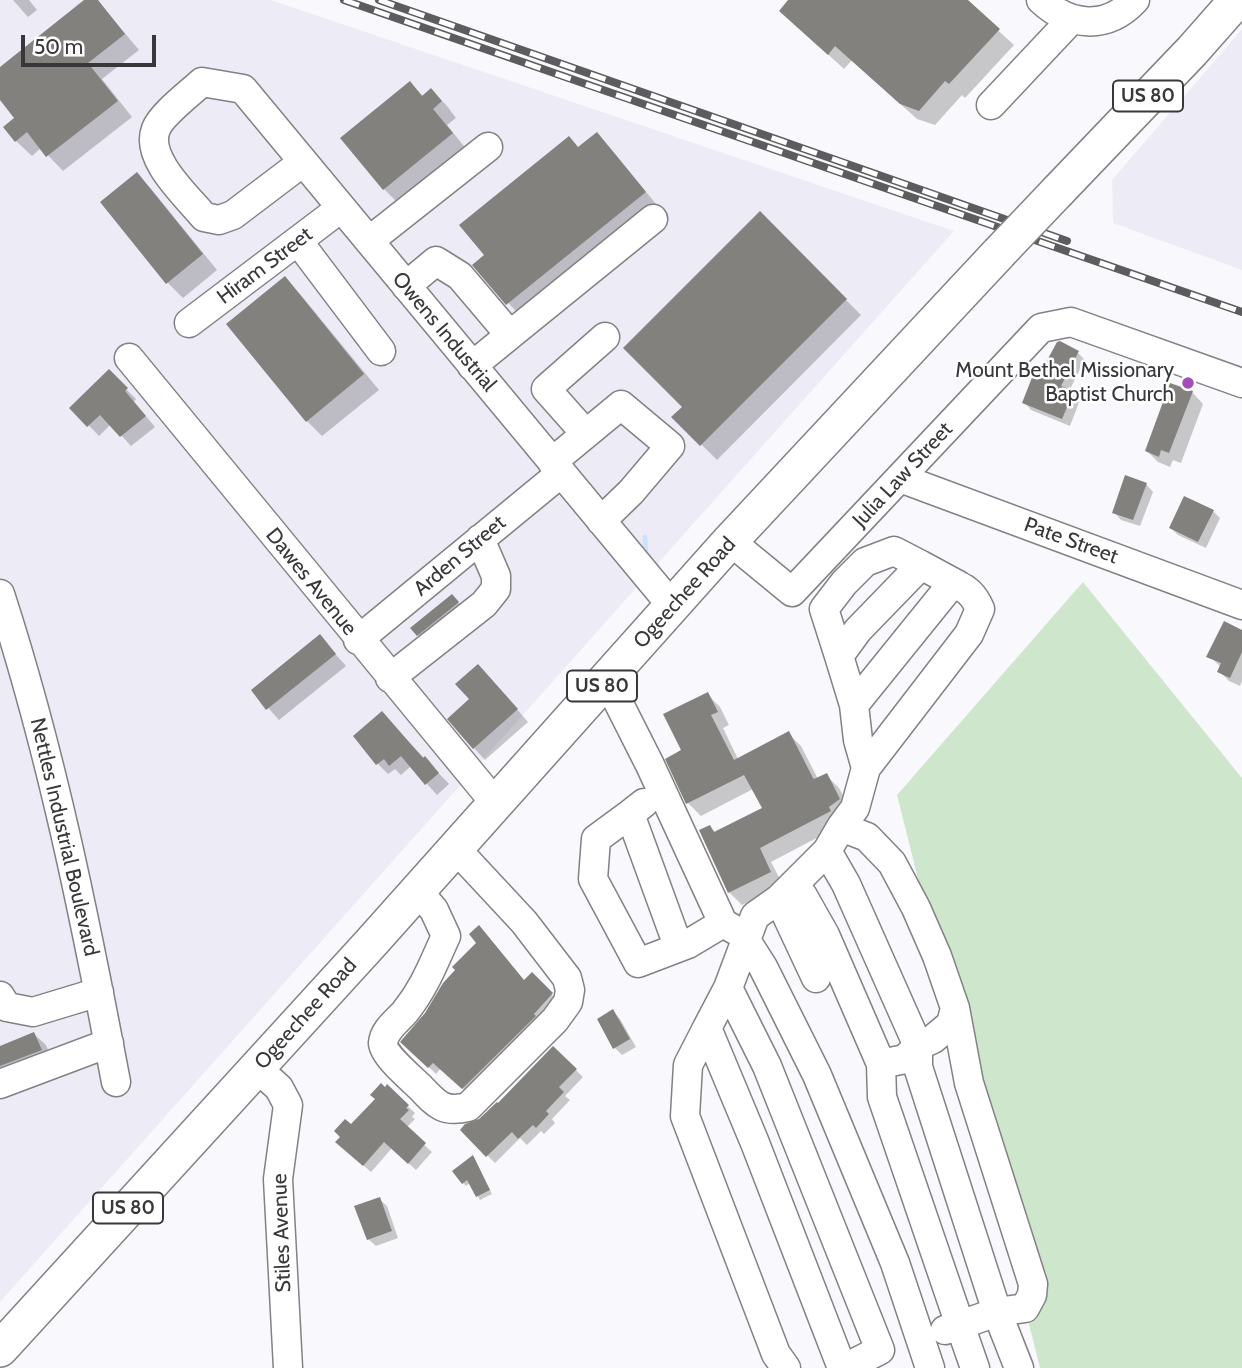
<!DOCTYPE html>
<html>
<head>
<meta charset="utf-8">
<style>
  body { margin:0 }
  #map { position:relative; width:1242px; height:1368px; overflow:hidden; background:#f9f9fd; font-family:Cabin,sans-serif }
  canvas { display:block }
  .scale { position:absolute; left:21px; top:35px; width:135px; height:32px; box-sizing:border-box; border:4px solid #383739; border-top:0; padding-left:9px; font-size:21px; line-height:24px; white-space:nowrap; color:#383739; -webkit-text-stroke:5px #fff; paint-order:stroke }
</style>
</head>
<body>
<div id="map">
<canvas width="1242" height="1368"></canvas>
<div class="scale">50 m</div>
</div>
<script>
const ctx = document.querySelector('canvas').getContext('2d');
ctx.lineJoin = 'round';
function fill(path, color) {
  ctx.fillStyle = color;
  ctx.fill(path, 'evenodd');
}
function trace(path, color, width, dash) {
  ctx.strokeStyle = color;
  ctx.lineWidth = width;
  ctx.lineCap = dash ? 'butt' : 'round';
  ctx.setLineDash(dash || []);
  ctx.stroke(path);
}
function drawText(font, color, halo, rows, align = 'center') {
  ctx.font = font + ' Cabin,sans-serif';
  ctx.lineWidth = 5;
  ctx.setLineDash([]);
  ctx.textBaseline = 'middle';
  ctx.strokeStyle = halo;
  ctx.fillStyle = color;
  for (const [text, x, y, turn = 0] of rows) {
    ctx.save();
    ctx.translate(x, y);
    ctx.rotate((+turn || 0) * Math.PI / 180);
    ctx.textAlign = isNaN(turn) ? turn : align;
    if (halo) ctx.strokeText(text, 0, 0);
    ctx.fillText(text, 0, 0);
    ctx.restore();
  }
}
const built = new Path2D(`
  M0,0H271L954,231L0,1302Z
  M1242,29V270L1113,223L1112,180Z`);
const green = new Path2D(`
  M1083,582L1242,778V1368H1040L897,795Z`);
const shadow = new Path2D(`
  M13,0H29L37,10L28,17Z
  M87,0H97L139,50L102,79L132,117L63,171L41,148L32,156L16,141L17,118L0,97V69Z
  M791,0H965L1014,45L965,98L962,95L935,125L917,119L852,60L844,69L797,26Z
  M410,83L424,97L431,90L447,106L456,118L447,125L467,150L399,204L384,189Z
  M597,134L612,150L660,209L523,319L474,265L486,255L579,149Z
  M137,174L152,190L217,270L183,298L168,283L102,202Z
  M760,214L861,315L717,460L674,417L684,407Z
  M285,279L300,294L379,390L322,436L307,421Z
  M1078,353L1085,360L1069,391L1080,400L1070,426L1031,410L1024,402Z
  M109,372L136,399L134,402L155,427L131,446L111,424L99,436L72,408Z
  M1192,392L1203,404L1181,463L1173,460L1170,467L1158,462L1147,451Z
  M1146,484L1153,492L1140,526L1121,520L1114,512Z
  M1213,511L1220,518L1206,548L1178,535L1171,528Z
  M452,596L465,610L425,642L418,635Z
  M1242,631V681L1240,686L1229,681L1219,671L1221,667L1209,656Z
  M320,637L346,666L279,720L253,691Z
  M489,677L528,722L485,760L474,748L472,699Z
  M707,694L720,707L729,725L723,728L738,759L788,733L801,746L818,779L826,775L839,788L852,812L843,824L771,862L783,885L742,905L729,892L710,827L716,833L764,809L753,789L701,816L688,803L684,751Z
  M382,714L449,784L437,795L411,766L401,775L395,769L388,774L377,763Z
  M532,975L558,1001L470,1095L441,1068L436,1074L403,1042L525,982Z
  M613,1012L620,1019L636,1047L622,1055L615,1048Z
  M34,1034L46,1045L52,1061L0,1074V1048Z
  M553,1048L583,1077L565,1096L570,1100L552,1119L555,1123L544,1134L541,1131L527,1145L520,1138L495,1163L462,1130L480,1121L498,1105Z
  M387,1087L415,1113L412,1117L415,1119L406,1128L432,1152L416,1170L392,1148L371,1172L345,1149L351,1127Z
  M473,1157L492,1194L480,1200L470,1183L466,1186L463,1183Z
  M379,1199L387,1206L398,1238L376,1246L368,1239Z`);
const stream = new Path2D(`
  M645,537L646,558`);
const building = new Path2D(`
  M84,0H98L125,34L88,63L118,101L46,157L27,132L15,142L3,127L14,118L0,100V67Z
  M788,0H968L1000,29L949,84L945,81L919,111L900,104L835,46L828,55L779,11Z
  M410,81L422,96L431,88L442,101L433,109L453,133L383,190L340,138Z
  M597,132L646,192L506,305L472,265L484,255L459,225L569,136L578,147Z
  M137,172L203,254L166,284L100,202Z
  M760,211L847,299L700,446L671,417L682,407L623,348Z
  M285,276L364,374L306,422L226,324Z
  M1060,341L1079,351L1061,386L1074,391L1062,419L1022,403L1033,375L1038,377L1057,342Z
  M109,369L128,388L125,391L146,416L120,437L100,415L87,427L69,408Z
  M1170,383L1193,391L1169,453L1161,450L1159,457L1145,451Z
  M1125,475L1147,483L1133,520L1112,513Z
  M1184,496L1214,510L1198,542L1169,528Z
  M452,594L459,602L417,636L410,628Z
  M1224,621L1242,630V652L1230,678L1217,672L1221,663L1206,657Z
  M320,634L336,654L266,710L251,690Z
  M478,664L518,709L473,749L447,719L469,699L455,684Z
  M708,692L718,712L711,715L734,760L789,731L813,778L814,779L827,773L840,799L829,807L831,811L760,848L771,872L728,893L699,830L710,825L714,832L762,808L744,775L686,804L665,759L681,750L663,714Z
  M382,711L423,758L425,756L439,773L425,785L401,756L389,766L384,759L376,765L353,736Z
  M479,925L524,980L532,972L553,993L534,1014L536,1016L462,1089L433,1063L428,1068L400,1042L425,1013L443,983L455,970L452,967L476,943L469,934Z
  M613,1009L630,1039L613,1049L597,1019Z
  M34,1032L42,1050L0,1066V1046Z
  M553,1046L577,1069L559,1087L564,1092L546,1111L549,1114L536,1128L533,1125L518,1139L512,1132L486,1157L460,1130L465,1124L479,1119L497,1102L498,1103Z
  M381,1083L385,1087L387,1084L409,1105L406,1108L409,1110L400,1119L426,1143L408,1164L384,1142L363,1166L335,1142L340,1137L334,1131L345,1119L351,1124L375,1099L370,1095Z
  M473,1155L490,1190L476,1197L467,1180L462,1184L452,1171Z
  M380,1197L392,1231L367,1240L354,1206Z`);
const minor = new Path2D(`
  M1041,0C1069,26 1106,31 1135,0
  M991,105L1071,20
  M303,162L233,215L219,220L204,217C187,196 144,158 156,129C161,115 190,93 202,82L243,89C386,262 529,435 673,607
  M298,241L381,351
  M369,241L488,147
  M406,286L436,261L460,276L510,335L472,366
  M189,323L341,208
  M510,335L653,219
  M129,358L496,804
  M586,434L546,389L605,337
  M552,462L621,405L670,446L631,492L601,521
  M900,478L1242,605
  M730,541L792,592L1041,328L1071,322L1242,383
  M0,594C52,754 85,918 116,1082
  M358,640L561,473
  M839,656L824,609L844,583L865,562L894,551L921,565
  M390,678L484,604L496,589V576L480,539
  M607,680L650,765L723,923L742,934L763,967L817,1075L895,1263L930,1368
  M854,705L839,656L858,630L921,565L958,585
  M644,803L630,814L677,943L688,944L723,923
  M630,814L596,839L593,879L638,963L688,944
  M841,827L855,808L866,768L969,634L980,609C975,597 965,584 951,585L854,705L858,740L866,768
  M827,851L841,827L867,837L892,863L916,908L937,956L955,1008L951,1024L933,1039L918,1046V1067L997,1312L960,1325L882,1097L881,1064
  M794,884L803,896L825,935L881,1064L905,1059L918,1046L846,884L827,851L779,899L755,916L728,988L767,1066L880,1350L845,1368
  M418,891L434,910L446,936C433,964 425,987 405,1012C397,1021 384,1030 383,1043C383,1055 412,1079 421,1088C437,1105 444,1113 468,1107L555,1020L568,1002L570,990L567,978L524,922L456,849
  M779,899L816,978
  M728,988L707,1028L755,1143L842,1368
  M0,996L7,1007L33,1012L99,992
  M955,1008L969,1083L1033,1284L1032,1295L1025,1308L997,1312L1019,1368
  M707,1028L688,1065L685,1116L776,1354L786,1368
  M257,1068L279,1088L288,1105L278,1179L288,1368
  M0,1084L109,1043
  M945,1330L960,1325L975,1368`);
const major = new Path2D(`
  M1058,191L1192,51L1237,0
  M0,1349L370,944L730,541L999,253`);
const rail = new Path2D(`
  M344,0L1242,312
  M379,0L1067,241`);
const majorBridge = new Path2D(`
  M999,253L1058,191`);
const markers = [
  [1188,383,7,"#a34dba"]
];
const shields = [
  [1148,96,70],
  [602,686,70],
  [128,1208,70]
];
const shieldNames = [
  ["US 80",1148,96],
  ["US 80",602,686],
  ["US 80",128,1208]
];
const streetNames = [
  ["Hiram Street",265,266,-37],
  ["Owens Industrial",444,332,50],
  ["Julia Law Street",903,475,-47],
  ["Pate Street",1071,541,20],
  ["Arden Street",460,556,-40],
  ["Dawes Avenue",311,582,51],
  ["Ogeechee Road",685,593,-48],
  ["Nettles Industrial Boulevard",64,837,77],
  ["Ogeechee Road",306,1014,-48],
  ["Stiles Avenue",282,1233,-92]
];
const poiNames = [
  ["Mount Bethel Missionary",1174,371],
  ["Baptist Church",1174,395]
];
fill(built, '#edebf6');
fill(green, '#cee7cc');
fill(shadow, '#0003');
trace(stream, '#cce4fb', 5);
fill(building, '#83817e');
trace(minor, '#828285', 31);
trace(major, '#828285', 38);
trace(minor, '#fff', 28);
trace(major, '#fff', 35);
trace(rail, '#5c5b5e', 8);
trace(rail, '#fff', 5, [16]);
trace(majorBridge, '#828285', 38, []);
trace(majorBridge, '#fff', 35);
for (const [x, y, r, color] of markers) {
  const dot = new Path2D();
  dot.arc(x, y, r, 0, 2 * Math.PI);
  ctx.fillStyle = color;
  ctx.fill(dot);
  trace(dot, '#fff', 2.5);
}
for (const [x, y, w] of shields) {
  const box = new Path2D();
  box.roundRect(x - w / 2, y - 15.5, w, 31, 5);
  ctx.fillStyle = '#fff';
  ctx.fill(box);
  trace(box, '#383739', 2);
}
drawText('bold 19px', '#383739', null, shieldNames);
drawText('21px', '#383739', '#fff', streetNames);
drawText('21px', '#383739', '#fff', poiNames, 'right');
</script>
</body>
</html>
